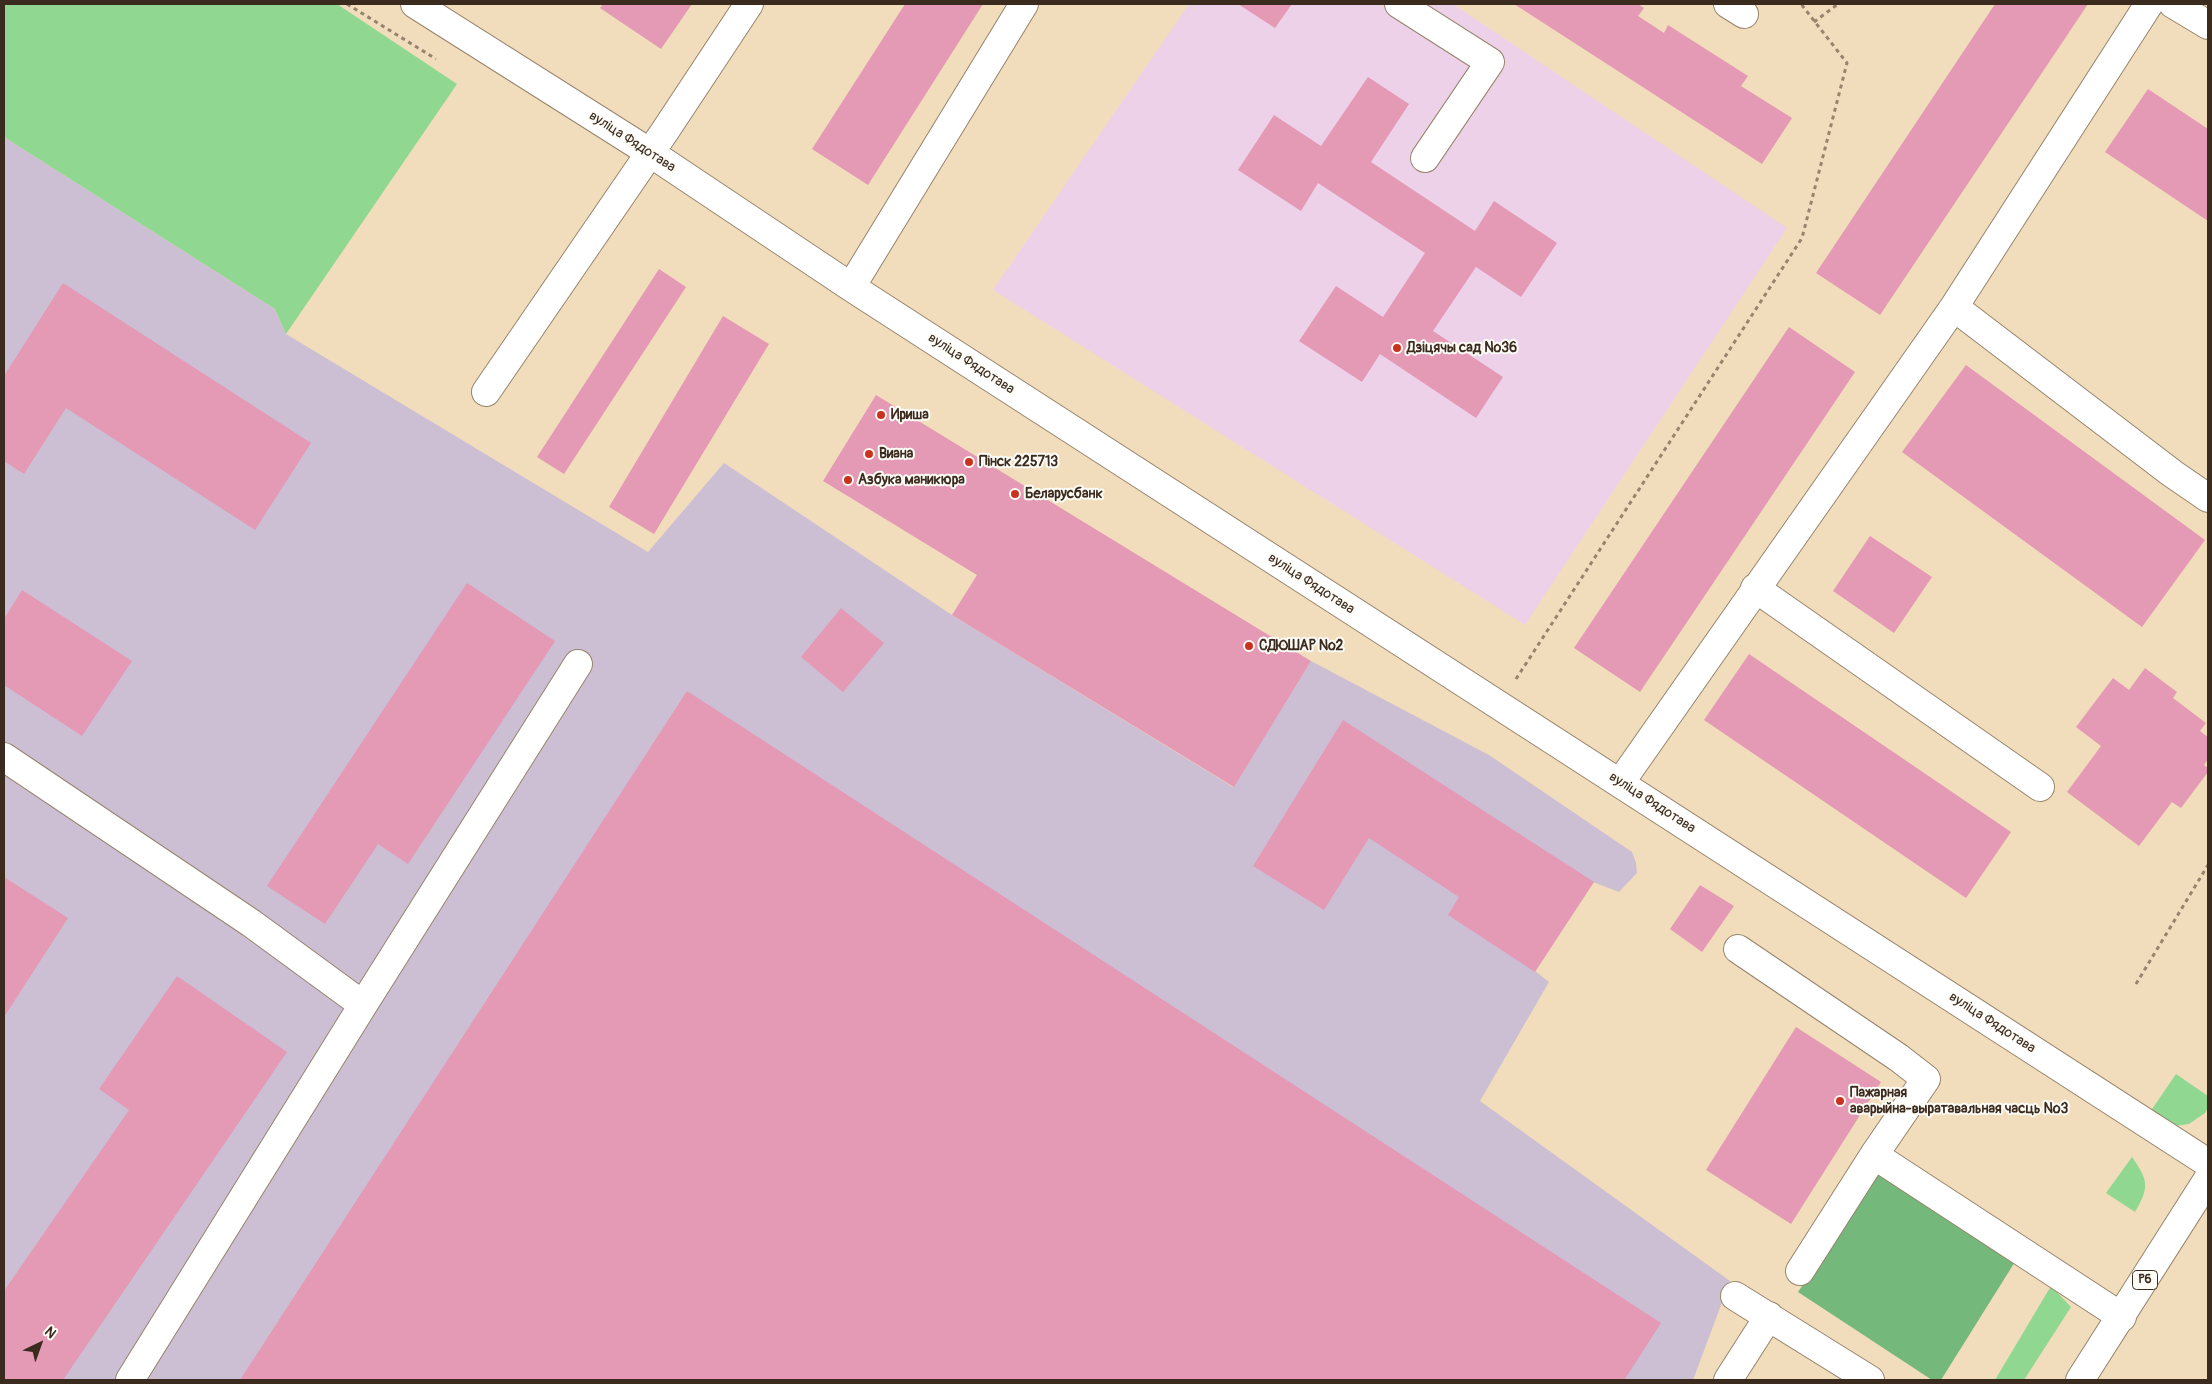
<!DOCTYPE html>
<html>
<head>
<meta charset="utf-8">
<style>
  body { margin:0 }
  #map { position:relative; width:2212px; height:1384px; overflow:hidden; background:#f1ddbc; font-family:Pangolin,sans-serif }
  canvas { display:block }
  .frame { position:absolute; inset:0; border:5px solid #3b2a1e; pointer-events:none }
  .north { position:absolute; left:15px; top:1319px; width:50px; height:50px; -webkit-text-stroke:4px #fdfcf7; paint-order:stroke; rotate:42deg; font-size:14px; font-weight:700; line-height:20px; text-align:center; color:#3b2a1e }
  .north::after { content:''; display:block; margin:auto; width:18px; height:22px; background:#3b2a1e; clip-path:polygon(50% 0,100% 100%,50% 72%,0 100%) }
</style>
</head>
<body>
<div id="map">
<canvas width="2212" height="1384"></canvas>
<div class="frame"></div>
<div class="north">N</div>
</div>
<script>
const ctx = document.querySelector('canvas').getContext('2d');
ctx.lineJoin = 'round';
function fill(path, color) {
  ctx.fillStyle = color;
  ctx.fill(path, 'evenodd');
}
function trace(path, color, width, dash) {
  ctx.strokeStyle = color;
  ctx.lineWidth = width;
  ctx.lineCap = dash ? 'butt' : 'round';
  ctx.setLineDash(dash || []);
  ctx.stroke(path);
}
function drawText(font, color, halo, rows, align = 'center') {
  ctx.font = font + ' Pangolin,sans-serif';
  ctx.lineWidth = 4;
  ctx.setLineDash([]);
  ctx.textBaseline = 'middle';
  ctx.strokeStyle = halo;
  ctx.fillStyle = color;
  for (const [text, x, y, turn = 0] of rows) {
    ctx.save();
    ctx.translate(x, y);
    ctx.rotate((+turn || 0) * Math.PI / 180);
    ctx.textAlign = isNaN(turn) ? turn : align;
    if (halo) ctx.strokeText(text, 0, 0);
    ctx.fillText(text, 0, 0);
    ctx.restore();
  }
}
const built = new Path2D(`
  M1189,4H1453L1787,228L1525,625L993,290Z`);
const industrial = new Path2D(`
  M4,137L275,309L286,334L648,552L724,463L952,615L1233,787L1311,661L1489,755L1632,852L1636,863L1637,873L1619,892L1593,882L1535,971L1549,982L1480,1101L1730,1281L1693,1380H4Z`);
const green = new Path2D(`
  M4,4H337L457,84L286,334L275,309L4,137Z
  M2176,1074L2208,1096V1108L2205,1113L2189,1124L2175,1126L2150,1112Z
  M2132,1157C2148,1180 2150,1187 2135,1212L2106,1193Z
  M2051,1286L2071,1307L2024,1380H1995Z`);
const forest = new Path2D(`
  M1880,1171L2018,1257L1941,1380H1932L1798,1292Z`);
const building = new Path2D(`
  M603,4H692L661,49L600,8Z
  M905,4H983L868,185L812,149Z
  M1238,4H1292L1275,28Z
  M1514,4H1638L1644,8L1638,16L1664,33L1668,25L1748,76L1741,86L1792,118L1762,164Z
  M1995,4H2088L1880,315L1816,273Z
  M1368,77L1409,104L1371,162L1475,231L1494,201L1557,243L1521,297L1476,267L1433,331L1503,377L1476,418L1380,354L1362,382L1299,341L1336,286L1383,317L1425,253L1318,183L1301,211L1238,170L1274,115L1321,146Z
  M2148,89L2208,129V221L2105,152Z
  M659,269L686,287L564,474L537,457Z
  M63,283L311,443L255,530L66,408L24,474L4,461V376Z
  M723,316L769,344L654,534L609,507Z
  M1789,327L1855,372L1640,692L1574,648Z
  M1966,365L2205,540L2142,627L1902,452Z
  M876,395L1311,661L1234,787L952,615L977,575L823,481Z
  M1870,536L1932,577L1894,633L1833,591Z
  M467,583L555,641L408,864L378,844L325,924L267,886Z
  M22,590L132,661L82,736L4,685V619Z
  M841,608L884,643L843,692L801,657Z
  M1749,654L2011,832L1966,898L1704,720Z
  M2145,668L2177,692L2173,698L2206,723L2200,731L2208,737V759L2204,765L2208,768V772L2181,808L2172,802L2139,846L2067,792L2101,746L2076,727L2113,678L2129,690Z
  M687,691L1661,1323L1625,1379L1627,1380H240Z
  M1343,720L1594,882L1535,972L1448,915L1459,897L1369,838L1324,910L1253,866Z
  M4,877L68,918L4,1017Z
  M1700,885L1734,906L1702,952L1670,929Z
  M177,976L287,1052L63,1380H4V1291L129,1110L99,1089Z
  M1796,1027L1881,1082L1791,1224L1706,1170Z`);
const path = new Path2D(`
  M347,4L436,59
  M1814,22L1838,4
  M1516,679L1802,238L1847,63L1801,4
  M2136,984L2208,865`);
const minor = new Path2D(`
  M415,4L649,152L851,287L2208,1163
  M1399,4L1490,62L1425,158
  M1728,4L1744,14
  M2173,4L2208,25
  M851,287L1024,4
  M1954,307L2149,4
  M486,392L665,131L749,4
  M1755,588L2040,787
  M4,757L251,923L363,1005
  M1620,783L1954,307L2173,474L2208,498
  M1738,949L1899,1058L1926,1079L1874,1155L1800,1271
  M1874,1155L2122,1317
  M1735,1296L1870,1380
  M130,1380L363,1005L578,664
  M1728,1380L1769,1316`);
const major = new Path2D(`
  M2080,1380L2208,1179`);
const markers = [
  [1397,348,5,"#c8321e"],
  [881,415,5,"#c8321e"],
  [869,454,5,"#c8321e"],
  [969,462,5,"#c8321e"],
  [848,480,5,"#c8321e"],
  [1015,494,5,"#c8321e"],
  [1249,646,5,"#c8321e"],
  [1840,1101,5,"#c8321e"]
];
const shields = [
  [2145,1280,25]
];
const shieldNames = [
  ["Р6",2145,1280]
];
const streetNames = [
  ["вуліца Фядотава",632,142,33],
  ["вуліца Фядотава",971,364,33],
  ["вуліца Фядотава",1311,584,33],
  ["вуліца Фядотава",1652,803,33],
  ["вуліца Фядотава",1992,1023,33]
];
const poiNames = [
  ["Дзіцячы сад №36",1407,348],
  ["Ириша",891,415],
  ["Виана",879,454],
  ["Пінск 225713",979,462],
  ["Азбука маникюра",858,480],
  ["Беларусбанк",1025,494],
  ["СДЮШАР №2",1259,646],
  ["Пажарная",1850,1093],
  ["аварыйна-выратавальная часць №3",1850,1109]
];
fill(built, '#edd1e9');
fill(industrial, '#ccbfd4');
fill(green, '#90d791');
fill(forest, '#74b87b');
fill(building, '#e499b4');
trace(minor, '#96846d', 30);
trace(major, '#96846d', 30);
trace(path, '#96846d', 3, [4, 4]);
trace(minor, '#fff', 28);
trace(major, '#fff', 28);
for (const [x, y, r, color] of markers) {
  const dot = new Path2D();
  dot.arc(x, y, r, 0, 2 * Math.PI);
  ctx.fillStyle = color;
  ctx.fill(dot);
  trace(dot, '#fdfcf7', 2);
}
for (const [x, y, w] of shields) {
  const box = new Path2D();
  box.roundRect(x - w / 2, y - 9.5, w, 19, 4);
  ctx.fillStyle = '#fdfcf7';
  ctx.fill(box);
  trace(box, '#3b2a1e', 1);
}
drawText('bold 12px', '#3b2a1e', null, shieldNames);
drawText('14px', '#3b2a1e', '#fdfcf7', streetNames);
drawText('bold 14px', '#3b2a1e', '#fdfcf7', poiNames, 'left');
</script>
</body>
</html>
